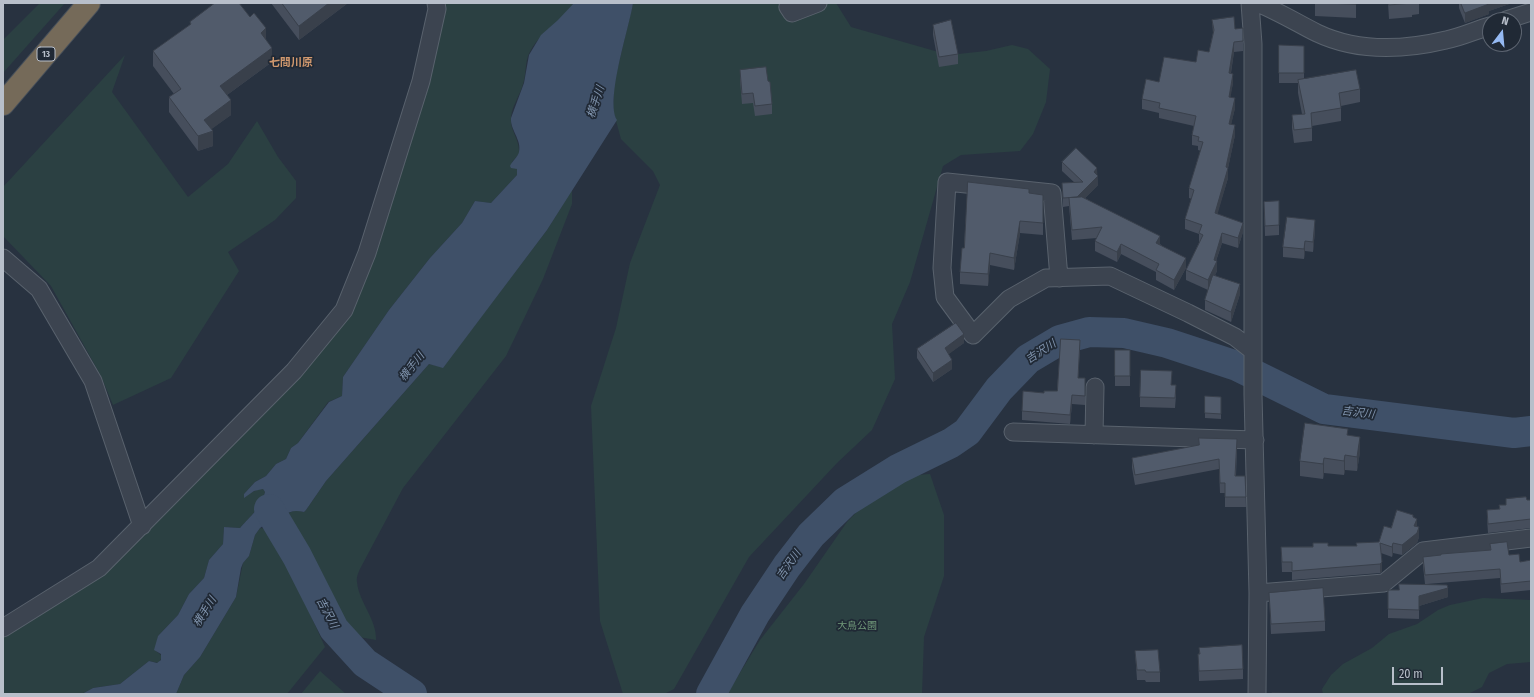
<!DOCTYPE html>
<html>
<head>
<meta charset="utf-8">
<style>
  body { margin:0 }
  #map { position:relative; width:1534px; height:697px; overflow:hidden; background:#283240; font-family:"Fira Sans Condensed",sans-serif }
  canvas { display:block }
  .frame { position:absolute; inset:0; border:4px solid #b8bfca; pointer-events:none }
  .north { position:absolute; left:1482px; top:12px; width:40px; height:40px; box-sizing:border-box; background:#202935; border:1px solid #5d6571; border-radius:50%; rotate:16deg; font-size:11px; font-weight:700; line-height:16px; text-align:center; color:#b8bfca }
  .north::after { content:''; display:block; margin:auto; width:14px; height:18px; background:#95b9f2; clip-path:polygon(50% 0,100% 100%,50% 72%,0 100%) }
  .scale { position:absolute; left:1392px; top:667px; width:51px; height:18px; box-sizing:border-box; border:2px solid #b8bfca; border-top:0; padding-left:5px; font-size:12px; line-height:14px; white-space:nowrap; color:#b8bfca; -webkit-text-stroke:3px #202935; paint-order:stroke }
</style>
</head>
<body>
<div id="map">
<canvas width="1534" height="697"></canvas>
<div class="frame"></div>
<div class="north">N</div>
<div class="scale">20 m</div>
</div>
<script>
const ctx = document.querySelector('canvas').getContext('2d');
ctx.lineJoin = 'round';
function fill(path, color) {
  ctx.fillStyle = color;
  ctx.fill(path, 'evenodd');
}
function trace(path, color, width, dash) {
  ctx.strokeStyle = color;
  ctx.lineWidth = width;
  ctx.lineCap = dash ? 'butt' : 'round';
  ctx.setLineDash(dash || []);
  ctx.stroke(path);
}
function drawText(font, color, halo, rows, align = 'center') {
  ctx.font = font + ' "Fira Sans Condensed","Noto Sans JP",sans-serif';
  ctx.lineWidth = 3.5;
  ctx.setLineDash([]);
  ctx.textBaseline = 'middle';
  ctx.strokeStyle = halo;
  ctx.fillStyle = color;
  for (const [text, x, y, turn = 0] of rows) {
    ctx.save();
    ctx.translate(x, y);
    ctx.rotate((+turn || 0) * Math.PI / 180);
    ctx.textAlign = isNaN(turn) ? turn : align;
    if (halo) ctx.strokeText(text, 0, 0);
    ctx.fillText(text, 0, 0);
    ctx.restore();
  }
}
const green = new Path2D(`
  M40,3H65L3,73V40Z
  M436,3H574C560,24 538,32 528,56C525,65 526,75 523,84C520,96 510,108 511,121C511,132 520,140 519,154L512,162L517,169V175L491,203L475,201L462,223L430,258L389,310L343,377L342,396L328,402L298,443L291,448L286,459L276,464L266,476L255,482L244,494C252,494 255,489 263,489L265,492C260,510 252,514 240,528L224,527L223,544L209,560L204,578L189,594L178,615L158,636L156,651L162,656L159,663L149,661L120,684L93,688L82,694H3V628L99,568L344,310Z
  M633,3H836L851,27L949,55L986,51L1012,45L1028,49L1050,69L1046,102L1033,134L1020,151L961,155L943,166L910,282L892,324L895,379L872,430L837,463L749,557L674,689L664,694H623L600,621L591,406L616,328L630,263L660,185L653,171L621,139L613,110L614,84Z
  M125,55L112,92L188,197L228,164L257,121L278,157L296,181V198L275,220L228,252L239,271L171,378L113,405L101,376L51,286L3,236V187Z
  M572,190V204L543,279L506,356L403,488L361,567C359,571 356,577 357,582C359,603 377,619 376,640L359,637L344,624L324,597L319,573L303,557L292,534L285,530L282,522L283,516L295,510L304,512L306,510L326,481L429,364L443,367L547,230Z
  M930,474L944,515V576L924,637L922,694H727L760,640L804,584L847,522L877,491L905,476Z
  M260,528L269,529L280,539L296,562L307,590L312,618L325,647L287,694H176L184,675L200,657L236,597L243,563L249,556L255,535Z
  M1483,598L1531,600V662L1507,664L1489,673L1482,687L1468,694H1323L1322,689L1331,675L1343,664L1372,648L1389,634L1417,624L1438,610L1450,605Z
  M320,671L346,694H301Z`);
const water = new Path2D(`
  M574,3H633C629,29 605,100 617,120L547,230L443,368L429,364L326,481L306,510L304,512C295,510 290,511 283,516L282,522L276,524L270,521L260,528L255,535L249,556L243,563L241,568L236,597L200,657L184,675L176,694H82L93,688L120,684L149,661L157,663L161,660V654L154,650L158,636L178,615L189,594L204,578L209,560L223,544L224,527L240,528C252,514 260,510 265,492L263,489L254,491L244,498V494L255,482L266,476L276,464L286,459L291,448L298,443L329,402L342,396L343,377L389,310L430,258L462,223L475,201L491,203L517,175V169L511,168L510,166C512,161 518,157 519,152C522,140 510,130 511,118L524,83L529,55L541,35L558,20Z`);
const river = new Path2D(`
  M269,509L297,556L334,629L365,663L412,694
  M711,694L755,614L787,566L811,535L845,502L898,469L951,443L967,432L999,389L1028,359L1060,340L1089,332L1124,333L1167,343L1237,366L1324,409L1514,433L1531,431`);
const minor = new Path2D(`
  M791,3L788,7L792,13L818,3
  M1250,3L1253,44V395L1258,593L1257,694
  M1257,3C1278,11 1297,23 1317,33C1357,52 1404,50 1446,40C1461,37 1476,30 1490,26
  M1506,20L1531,12
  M3,258L39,289L93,381L142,526
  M1059,278L1052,193L947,182L942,268L945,297L973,335L1009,299L1046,278L1110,276L1188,313L1235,337L1253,351
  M1013,432L1255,440
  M1094,435L1095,387
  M1258,593L1384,583L1423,551L1531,538
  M3,628L99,568L294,371L344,310L367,253L421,81L437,9L436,3`);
const highway = new Path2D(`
  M3,104L89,3`);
const wall = new Path2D(`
  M271,3H348L299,40Z
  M1315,3H1356V18L1315,16Z
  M1388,3H1419V14L1412,15V17L1389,19Z
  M1459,3H1512L1489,11V14L1465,23L1459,8Z
  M1212,20L1235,29L1243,35V51L1234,52L1231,73L1233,83L1230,97L1235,108L1231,124L1235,135L1228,168V178L1217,214L1243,232L1238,248L1222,243L1216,261L1217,271L1215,275L1240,294L1231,322L1205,310V300L1209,287L1208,290L1186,280V270L1199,243V234L1185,229V219L1192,199L1189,198V188L1201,151L1198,150V146L1192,145V135L1194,126L1159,118V113L1142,109V99L1159,82L1196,62L1209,52L1213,33Z
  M190,22L266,39L272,62L227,95L231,115L211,129L213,146L198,151L169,112V97L174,94L153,66V51L190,25Z
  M933,25L958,54V64L939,67L933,35Z
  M1279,45L1304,46V79L1360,89V102L1341,106V121L1312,126V141L1294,143L1292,128V115L1302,114L1298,93V83H1279Z
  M740,70L768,81L772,104V114L755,116L753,103L742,104L740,80Z
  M1062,162L1097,175L1098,185L1085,198L1160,244L1186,268L1174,290L1156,280V272L1121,254L1117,262L1095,251V241L1097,238L1072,240L1069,206L1063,207L1062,183H1075L1062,171Z
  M1029,193L1043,195V235L1020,233L1014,270L990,265L988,286L960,284V272L964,248Z
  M1279,201V235L1265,236L1264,202Z
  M1315,230L1313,252L1305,251L1304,259L1283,257V247Z
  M964,343L948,354L952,369L933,382L917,358V349Z
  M1080,349L1078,378H1085V405L1072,404L1070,424L1022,420V411L1044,393L1057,391Z
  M1115,350H1130V386H1115Z
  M1171,385L1176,395L1175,408L1140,407V397Z
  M1205,396L1221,397V419L1205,418Z
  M1348,436L1360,452L1357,471L1345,470L1344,475L1324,473L1323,479L1300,476V461Z
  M1237,449L1236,476H1245L1246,507H1225V493H1220L1219,469L1135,485L1132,468V458Z
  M1506,499L1527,500H1531V528L1488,533L1487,519V510L1499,509V505H1506Z
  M1413,518L1417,527L1419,537L1417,543L1402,555L1393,553L1392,557L1381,553L1382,572L1380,573L1292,580V572H1282L1281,547L1356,546L1379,542L1391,528Z
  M1490,544L1520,562L1531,560V590L1501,593L1500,578L1427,584L1448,597L1419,606V619L1388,618V590H1399L1425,584L1423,566V557L1490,550Z
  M1269,593L1325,621V631L1271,634Z
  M1199,648L1243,669V679L1199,681L1198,654H1199Z
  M1135,651L1160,672V682H1146L1145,680H1137Z`);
const shadedWall = new Path2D(`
  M329,3H348L299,40V26Z
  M1488,3H1512L1489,11V14L1465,23V13Z
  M266,28V43L261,33Z
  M1234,42V52L1229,83V73Z
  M272,48V62L220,100V86Z
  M1233,74V83L1229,106V97Z
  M1235,98V108L1229,134V124Z
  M231,100V115L205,134L213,131V146L198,151V136L204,120Z
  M1235,125V135L1227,173L1228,168V178L1215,223V213L1226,167Z
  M1097,168L1098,185L1077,206V197L1094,172Z
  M1315,220V230L1313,252V242Z
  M1020,221V233L1014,270V258Z
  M1243,223V232L1238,248V238Z
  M1222,233V243L1215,264L1217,261V271L1208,290V280Z
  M1160,236V246L1156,243Z
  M1305,241V251L1304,259V249Z
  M1121,244V254L1117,262V252Z
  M990,253V265L988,286V274Z
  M1186,258V268L1174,290V280Z
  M1240,284V294L1231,322V312Z
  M964,334V343L945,357V348Z
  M952,360V369L933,382V373Z
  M1072,395V404L1070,424V415Z
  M1360,437V452L1357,471V457Z
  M1345,455V470L1344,475V461Z
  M1324,458V473L1323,479V464Z
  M1417,519V528L1419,527V537L1417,543L1402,555V545L1414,526Z
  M1393,543V553L1392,557V547Z
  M1382,562V572L1380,573V564Z
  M1448,588V597L1419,606V619V596Z`);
const building = new Path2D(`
  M215,3H239L250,17L254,13L266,28L261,33L272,48L220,86L231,100L204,120L213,131L198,136L169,97L181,89L153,51L191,24L190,22Z
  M282,3H329L299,26Z
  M1328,3H1356V4Z
  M1389,3H1412L1389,5Z
  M1461,3H1488L1489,4L1465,13Z
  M1234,17L1235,29L1243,28V41L1234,42L1229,73L1233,74L1229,97L1235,98L1229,124L1235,125L1226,167L1228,168L1215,213L1243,223L1238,238L1222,233L1214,260L1217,261L1208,280L1186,270L1203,235L1199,233L1202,225L1185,219L1194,190L1189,188L1203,142L1198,141L1199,137L1192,135L1196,116L1159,108L1160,103L1142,99L1146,79L1159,82L1164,57L1196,62L1198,50L1209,52L1214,30L1212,20Z
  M951,20L958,54L939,57L933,25Z
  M1279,45L1304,46V73H1279Z
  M766,67L768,81L770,82L772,104L755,106L753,93L742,94L740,70Z
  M1356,70L1360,89L1339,93L1341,108L1311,113L1312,128L1294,130L1292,115L1305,114L1298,80Z
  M1076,148L1097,168L1094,172L1098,176L1077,197L1063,198L1062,183L1083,182L1062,162Z
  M968,182L1029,189V193L1043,195V223L1020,221L1014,258L990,253L988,274L960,272L962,248H964Z
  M1082,197L1160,236L1156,243L1186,258L1174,280L1156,270L1159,264L1121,244L1117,252L1095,241L1102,227L1072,230L1069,198Z
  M1279,201V225L1265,226L1264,202Z
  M1287,217L1315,220L1313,242L1305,241L1304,249L1283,247Z
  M1213,275L1240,284L1231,312L1205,300Z
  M956,323L964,334L945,348L952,360L933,373L917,349Z
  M1061,339L1080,340L1078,378H1085V396L1072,395L1070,415L1022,411L1023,391L1044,393V391H1057Z
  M1115,350H1130V376H1115Z
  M1141,370L1172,371L1171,385H1176L1175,398L1140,397Z
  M1205,396L1221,397V414L1205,413Z
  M1305,423L1348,429L1347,435L1360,437L1357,457L1345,455L1344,461L1324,458L1323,464L1300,461Z
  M1199,438L1237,439L1235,476H1245L1246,497H1225V483H1220L1219,459L1135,475L1132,458L1199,445Z
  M1526,497L1527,500H1531V519L1488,524L1487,510L1500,509L1499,505H1506V499Z
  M1397,510L1413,515V517L1417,519L1414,526L1419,527L1417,533L1402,545L1393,543L1392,547L1380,543L1382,562L1380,564L1292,571V562H1282L1281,547H1313V543H1328V546H1357L1356,543L1379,542L1384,526L1391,528Z
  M1507,542L1509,555L1519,554L1520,562L1531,560V581L1501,584L1500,569L1425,575L1423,557L1441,555V554L1491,550L1490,544Z
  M1399,584L1447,585L1448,588L1419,596V610L1388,609V590H1399Z
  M1323,588L1325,621L1271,624L1269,593Z
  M1242,645L1243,669L1199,671L1198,654H1200L1199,648Z
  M1158,650L1160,672H1146L1145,670H1137L1135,651Z
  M1272,693L1322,694H1272Z`);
const shields = [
  [46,54,18]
];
const shieldNames = [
  ["13",46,54]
];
const parkNames = [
  ["大鳥公園",857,626]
];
const neighbourhoodNames = [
  ["七間川原",291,63]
];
const waterNames = [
  ["横手川",596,102,-72],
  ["吉沢川",1041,352,-33],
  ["横手川",412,367,-51],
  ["吉沢川",1358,413,7],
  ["吉沢川",789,565,-55],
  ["横手川",205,612,-58],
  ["吉沢川",327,613,62]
];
fill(green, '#2b4042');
fill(water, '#3f5068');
trace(river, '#3f5068', 30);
trace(minor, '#59626d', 19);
trace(highway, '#464f5a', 24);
trace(minor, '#3c4450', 17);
trace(highway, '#756a59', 22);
fill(wall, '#464e5c');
fill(shadedWall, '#39404b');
fill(building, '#515b6b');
trace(building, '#39404b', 1);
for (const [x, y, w] of shields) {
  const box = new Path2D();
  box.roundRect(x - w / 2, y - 7, w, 14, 3);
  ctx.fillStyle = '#202935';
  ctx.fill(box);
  trace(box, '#b8bfca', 1);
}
drawText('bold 9px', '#b8bfca', null, shieldNames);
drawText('10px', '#719a7a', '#202935', parkNames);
drawText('bold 11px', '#d0986e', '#202935', neighbourhoodNames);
drawText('italic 11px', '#8296b0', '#202935', waterNames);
</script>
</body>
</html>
